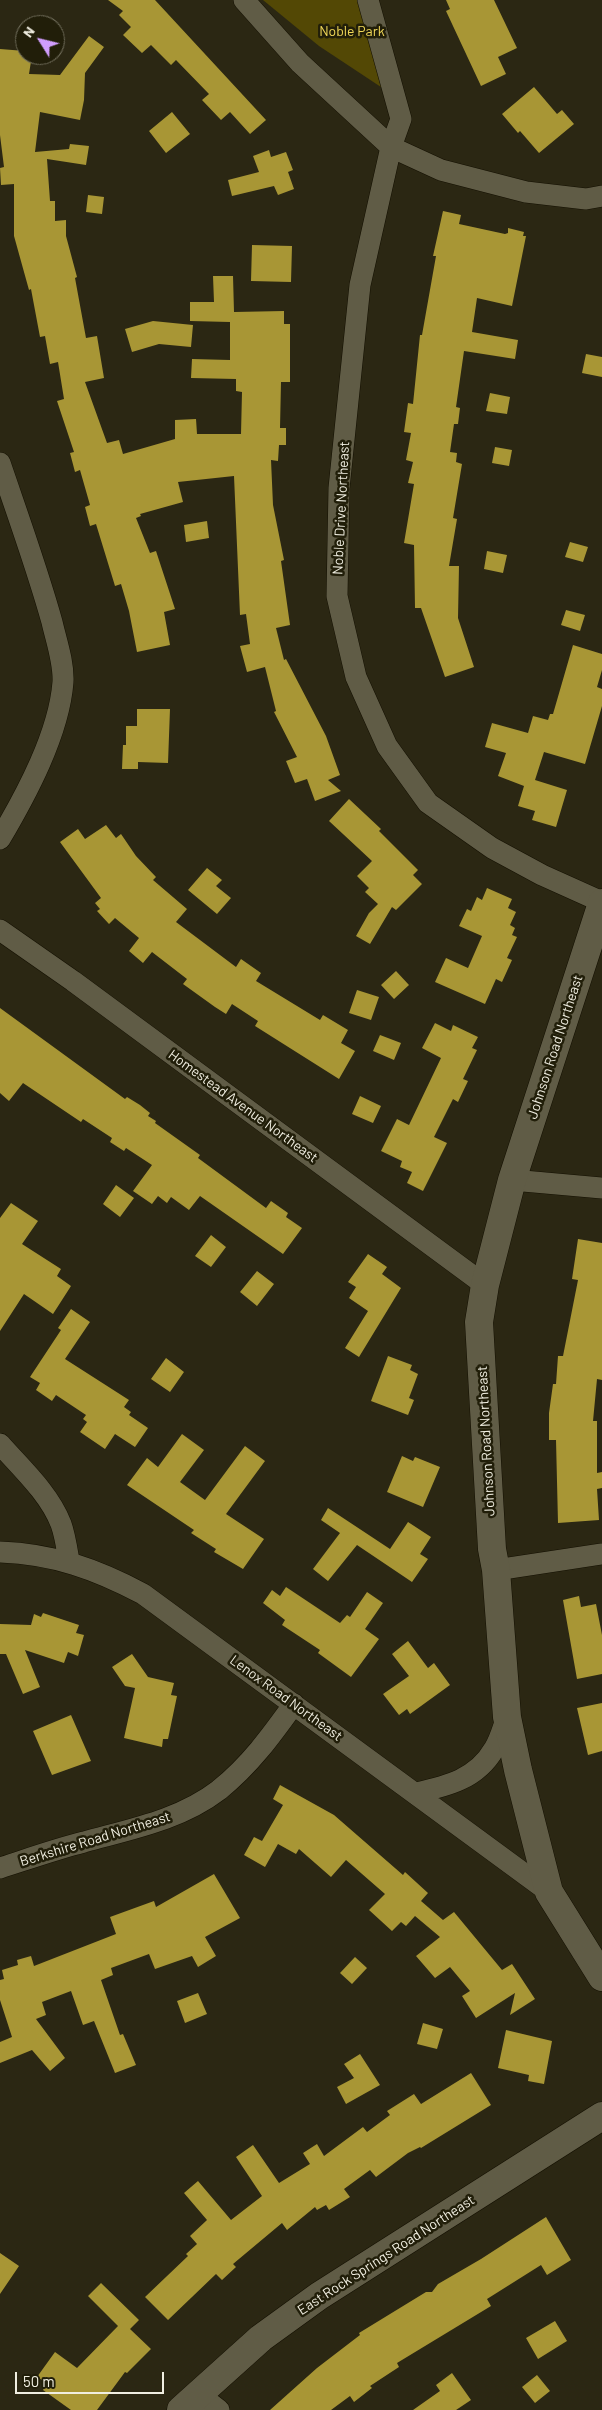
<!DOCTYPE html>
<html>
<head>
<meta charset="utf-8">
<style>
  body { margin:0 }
  #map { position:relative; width:602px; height:2410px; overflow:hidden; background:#2b2713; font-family:Barlow,sans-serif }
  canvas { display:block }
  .north { position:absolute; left:15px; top:15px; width:50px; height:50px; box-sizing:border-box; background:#211e09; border:1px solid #74715f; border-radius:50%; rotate:306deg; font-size:14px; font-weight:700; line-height:20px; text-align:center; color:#f0eee1 }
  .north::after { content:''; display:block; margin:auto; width:18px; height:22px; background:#d19dfd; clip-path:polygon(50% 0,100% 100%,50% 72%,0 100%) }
  .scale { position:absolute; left:15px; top:2372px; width:149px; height:22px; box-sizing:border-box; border:2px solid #f0eee1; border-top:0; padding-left:6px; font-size:15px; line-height:18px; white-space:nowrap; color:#f0eee1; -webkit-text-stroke:4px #211e09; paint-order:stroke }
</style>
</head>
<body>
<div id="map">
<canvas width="602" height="2410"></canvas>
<div class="north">N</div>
<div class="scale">50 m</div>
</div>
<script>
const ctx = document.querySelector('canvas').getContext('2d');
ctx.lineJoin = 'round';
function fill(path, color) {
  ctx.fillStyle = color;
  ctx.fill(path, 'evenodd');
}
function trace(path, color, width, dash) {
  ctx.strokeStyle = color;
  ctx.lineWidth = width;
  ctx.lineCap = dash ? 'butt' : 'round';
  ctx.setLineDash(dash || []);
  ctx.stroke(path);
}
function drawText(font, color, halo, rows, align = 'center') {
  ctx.font = font + ' Barlow,sans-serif';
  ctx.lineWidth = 5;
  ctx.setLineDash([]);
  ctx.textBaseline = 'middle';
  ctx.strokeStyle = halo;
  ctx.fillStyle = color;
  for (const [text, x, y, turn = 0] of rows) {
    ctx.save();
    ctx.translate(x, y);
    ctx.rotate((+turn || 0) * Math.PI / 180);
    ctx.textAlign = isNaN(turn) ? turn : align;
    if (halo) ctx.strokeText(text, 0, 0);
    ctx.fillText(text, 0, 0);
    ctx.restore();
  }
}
const green = new Path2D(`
  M263,0H379L390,93L319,46Z`);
const building = new Path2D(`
  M108,0H155L266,120L250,134L230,112L221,120L202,100L209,94L176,60L171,65L151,45L142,53L123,35L131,27L119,15L123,11Z
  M446,0H494L517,48L498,57L506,74L481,86L446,11L450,9Z
  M89,36L104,47L85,73L84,100L80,120L40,112L35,152L69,149L70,144L89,146L86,165L47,159L50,201H55V221L66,220V236L77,277L75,278L86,338L97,336L104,378L85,382L107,443L119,440L123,454L175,439V420L196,419L197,434H241L242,392L236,391V379L191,378L192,359L230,360V322L190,321V302H214L213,276H233L234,312L284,311V324H290V382H281L280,428H286V445H279L278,461L271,460L273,505L284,560L281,561L290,625L276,628L284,660L286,659L326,736L340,775L328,780L341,791L315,801L307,779L295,783L286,761L297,757L274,712L276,711L265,667L247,672L240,646L250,644L246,614L240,615L234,476L178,482L183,502L140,514L141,516L136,518L150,553L156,551L175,609L164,612L170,645L137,652L129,611L121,584L115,586L96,524L90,526L85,507L90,505L80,470L75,472L70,453L74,452L57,401L64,399L58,362L50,364L45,336L40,337L31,289L29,290L14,236V184L1,185L0,168L4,167L0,135V49L25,51V55H32L29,74L60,75Z
  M534,87L557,114L562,110L574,124L539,153L520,131L518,133L502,114Z
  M172,112L190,134L166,153L149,131Z
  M269,150L271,157L286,152L293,170L288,172L294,189L278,195L274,186L232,196L228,180L259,172L253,156Z
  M88,195L104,197L102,214L86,212Z
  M443,211L461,215L459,224L505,234L508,233V228L524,232L523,236H526L512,306L477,298L472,332L518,340L515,359L464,351L456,407L460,408L458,424H454L450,452L457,453L456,462L462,464L453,518L457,519L449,566H459L458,618L474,667L445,677L421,608H415L414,545L404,543L414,484L408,483L413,462L406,460L411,433L404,432L408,403L413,404L420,335H422L436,256H433Z
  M252,245L292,246L291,282L251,281Z
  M153,321L193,325L191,347L159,344L132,352L125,329Z
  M586,354L602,357V377L582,373Z
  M490,393L510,397L507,414L486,411Z
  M495,447L512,450L509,466L492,463Z
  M207,521L209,538L186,542L184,525Z
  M570,542L588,547L583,562L565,557Z
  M487,551L507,555L503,573L484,569Z
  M566,610L585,615L580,631L561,625Z
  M573,645L602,654V670L597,687L602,689V706L585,764L544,752L535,780L567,790L556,827L532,820L535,811L518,806L524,786L498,776L506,753L485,747L492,723L528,733L533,716L548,720L550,714H553Z
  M137,709H170L168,763L138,762V769H122L123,745H126V726H137Z
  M349,799L381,829L379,831L418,870L413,875L422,884L396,910L392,907L370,944L356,936L369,913L378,904L365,892L369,888L357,876L372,861L329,821Z
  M106,825L116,838L121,834L136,856L156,877L153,880L187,909L176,922L236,967L241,959L261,973L256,981L320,1020L323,1015L348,1030L341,1043L355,1051L339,1079L255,1026L258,1021L232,1004L226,1014L215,1007L183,984L187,979L152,952L143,963L129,951L139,938L115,918L109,924L97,911L100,909L95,903L101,898L60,842L78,829L85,839Z
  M207,868L222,880L216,886L231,898L217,914L188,890Z
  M487,888L512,899L508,908L516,912L510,925L515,928L512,935L517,937L507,958L512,960L502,982L496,979L485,1004L435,982L446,958L468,968L482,936L459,926L467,909L471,911L477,897L482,900Z
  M396,971L409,985L394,999L381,985Z
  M357,990L379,997L371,1020L349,1013Z
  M0,1008L125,1099L127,1097L140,1105L150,1113L148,1116L156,1121L155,1123L200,1155L198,1158L266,1208L271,1201L288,1213L286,1217L302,1228L283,1254L200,1196L189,1210L171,1197L167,1203L158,1196L152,1204L133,1191L152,1165L126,1148L124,1151L110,1142L112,1138L83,1119L81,1122L23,1083L9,1101L0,1093Z
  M435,1023L451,1031L453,1025L478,1037L472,1048L477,1050L463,1079L468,1081L458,1102L453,1099L434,1137L447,1143L423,1191L407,1183L412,1172L400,1167L402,1161L381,1151L397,1119L409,1125L441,1058L422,1048Z
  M380,1035L401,1043L394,1060L373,1051Z
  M360,1096L381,1106L373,1123L352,1114Z
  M116,1185L134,1198L120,1217L103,1204Z
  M11,1203L38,1221L22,1244L61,1269L57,1276L71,1286L53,1314L24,1294L0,1331V1218Z
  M211,1235L226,1247L211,1267L195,1256Z
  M578,1239L602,1243V1380L597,1379L593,1421H597V1473L602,1472V1488L597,1489L599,1520L558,1523L556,1440H549V1413L553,1384H556L558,1356H563L578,1280L572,1279Z
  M368,1254L387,1267L382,1274L401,1288L359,1357L345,1348L368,1311L349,1298L356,1287L348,1282Z
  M257,1271L274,1284L257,1306L240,1292Z
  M71,1309L90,1322L65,1359L129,1400L124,1407L131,1412L129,1415L148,1428L135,1447L115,1434L105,1449L80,1432L87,1422L83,1419L86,1415L56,1395L52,1401L36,1390L40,1383L30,1377L61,1330L58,1328Z
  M388,1356L412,1365L410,1370L418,1374L409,1398L414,1400L408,1415L371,1401Z
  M166,1358L184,1372L170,1392L151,1379Z
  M182,1434L204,1450L180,1482L205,1500L245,1446L265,1461L226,1514L264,1539L243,1569L214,1552L216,1549L191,1533L194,1530L127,1485L147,1458L158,1467Z
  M402,1456L413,1461L415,1457L440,1467L423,1507L387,1492Z
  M328,1508L390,1549L408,1522L431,1537L420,1554L428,1559L412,1582L357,1545L328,1581L313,1569L340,1533L321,1520Z
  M286,1587L340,1623L347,1615L350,1617L367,1592L383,1603L365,1629L379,1639L351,1677L318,1653L320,1650L282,1625L285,1620L263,1603L272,1590L280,1596Z
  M579,1596L581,1607L596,1604L602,1635V1674L577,1679L563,1600Z
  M43,1613L79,1625L76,1633L84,1635L78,1656L68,1652L64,1663L25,1650L40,1687L23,1694L6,1654H0V1624L31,1625L34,1614L41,1617Z
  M408,1641L428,1668L434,1663L450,1685L410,1714L407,1709L399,1715L383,1694L409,1676L392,1654Z
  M132,1654L148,1677L174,1683L171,1695L177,1696L168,1739H163L162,1747L124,1738L135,1688L125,1686L112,1667Z
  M602,1703V1751L588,1755L577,1708Z
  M71,1715L91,1761L52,1775L33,1731Z
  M280,1785L334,1815L403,1875L405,1872L428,1893L421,1901L443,1920L454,1912L502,1970L512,1964L535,1999L510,2015L515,1993L476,2018L462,1996L470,1991L450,1967L435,1978L416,1956L440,1937L415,1916L406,1926L401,1922L392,1931L369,1910L385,1894L346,1860L331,1877L299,1849L296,1854L278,1844L265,1867L244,1855L254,1837L262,1841L283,1805L273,1799Z
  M214,1874L240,1918L205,1937L216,1956L198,1967L192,1956L155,1969L149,1954L111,1968L113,1975L101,1980L120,2035L123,2034L136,2065L115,2073L94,2021L83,2025L71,1991L42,2002L46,2015L36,2019L65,2058L50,2071L32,2050L0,2063V2042L12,2037L0,2000V1980L4,1979L2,1970L18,1965L17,1960L31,1956L34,1966L116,1934L110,1917L154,1901L156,1907Z
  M355,1957L367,1968L352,1984L340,1973Z
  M198,1993L207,2014L185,2023L177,2001Z
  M423,2023L443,2029L437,2049L417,2044Z
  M506,2030L552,2041L544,2084L528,2081L529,2075L498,2068Z
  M360,2054L380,2085L346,2104L337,2087L354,2078L344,2064Z
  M471,2073L491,2105L421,2148L420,2147L408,2153L376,2177L370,2170L344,2189L350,2197L329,2210L326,2205L317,2210L315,2207L287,2230L282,2223L233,2264L236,2267L222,2280L216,2274L168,2320L145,2297L188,2256L186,2254L197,2244L190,2236L207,2220L184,2193L198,2181L231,2220L262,2196L236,2157L253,2145L279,2183L310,2164L303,2153L317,2144L324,2156L363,2127L367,2132L390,2115L387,2111L414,2094L421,2104Z
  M546,2217L571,2260L547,2275L541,2265L487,2299L491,2306L397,2363L399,2367L370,2386L372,2388L354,2402L350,2396L331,2410H270L317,2368L360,2335L359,2333L426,2292H432L438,2284L481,2259Z
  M0,2253L19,2266L0,2294Z
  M101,2283L139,2320L130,2329L151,2349L127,2373L125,2372L97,2410H71L43,2390L47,2383L37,2377L55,2352L77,2368L118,2326L88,2296Z
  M555,2321L567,2341L538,2359L526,2338Z
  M452,2373L471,2400L456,2410H413L440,2391L436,2385Z
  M537,2375L550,2391L535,2403L522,2387Z`);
const street = new Path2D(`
  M244,0L300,63L391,147L441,170L526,192L586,199L602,196
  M368,0L401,119L391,147L360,285L339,488L337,596L356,677L387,746L428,803L492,848L542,875L602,902
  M0,463C18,516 37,568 52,622C56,640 64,662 63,682C59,734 26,795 0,839
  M0,930L73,981L485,1285
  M512,1180L602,1188
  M0,1444C21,1468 49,1493 61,1524C65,1535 67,1549 69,1561
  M0,1552C54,1554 96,1569 143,1594L549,1892
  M496,1570L602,1554
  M416,1793C447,1786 477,1779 494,1749C500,1740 503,1727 507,1717
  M0,1868C28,1859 56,1849 84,1842C131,1829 180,1820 219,1790C250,1765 271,1736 294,1704
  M197,2393L219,2410`);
const secondary = new Path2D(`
  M602,903L512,1180L485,1285L479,1322L492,1549L496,1570L507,1717L518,1770L549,1892L602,1977
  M181,2410L261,2338L319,2296L602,2116`);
const parkNames = [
  ["Noble Park",352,31]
];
const streetNames = [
  ["Noble Drive Northeast",341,508,-87],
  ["Johnson Road Northeast",555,1047,-72],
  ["Homestead Avenue Northeast",243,1106,36],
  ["Johnson Road Northeast",486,1441,-93],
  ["Lenox Road Northeast",286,1698,36],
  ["Berkshire Road Northeast",95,1839,-17],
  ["East Rock Springs Road Northeast",386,2255,-33]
];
fill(green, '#534805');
fill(building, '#a89635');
trace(street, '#141001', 22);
trace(secondary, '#141001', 29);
trace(street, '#605c46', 21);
trace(secondary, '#605c46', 28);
drawText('14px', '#f0d758', '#211e09', parkNames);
drawText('14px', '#f0eee1', '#211e09', streetNames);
</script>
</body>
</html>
